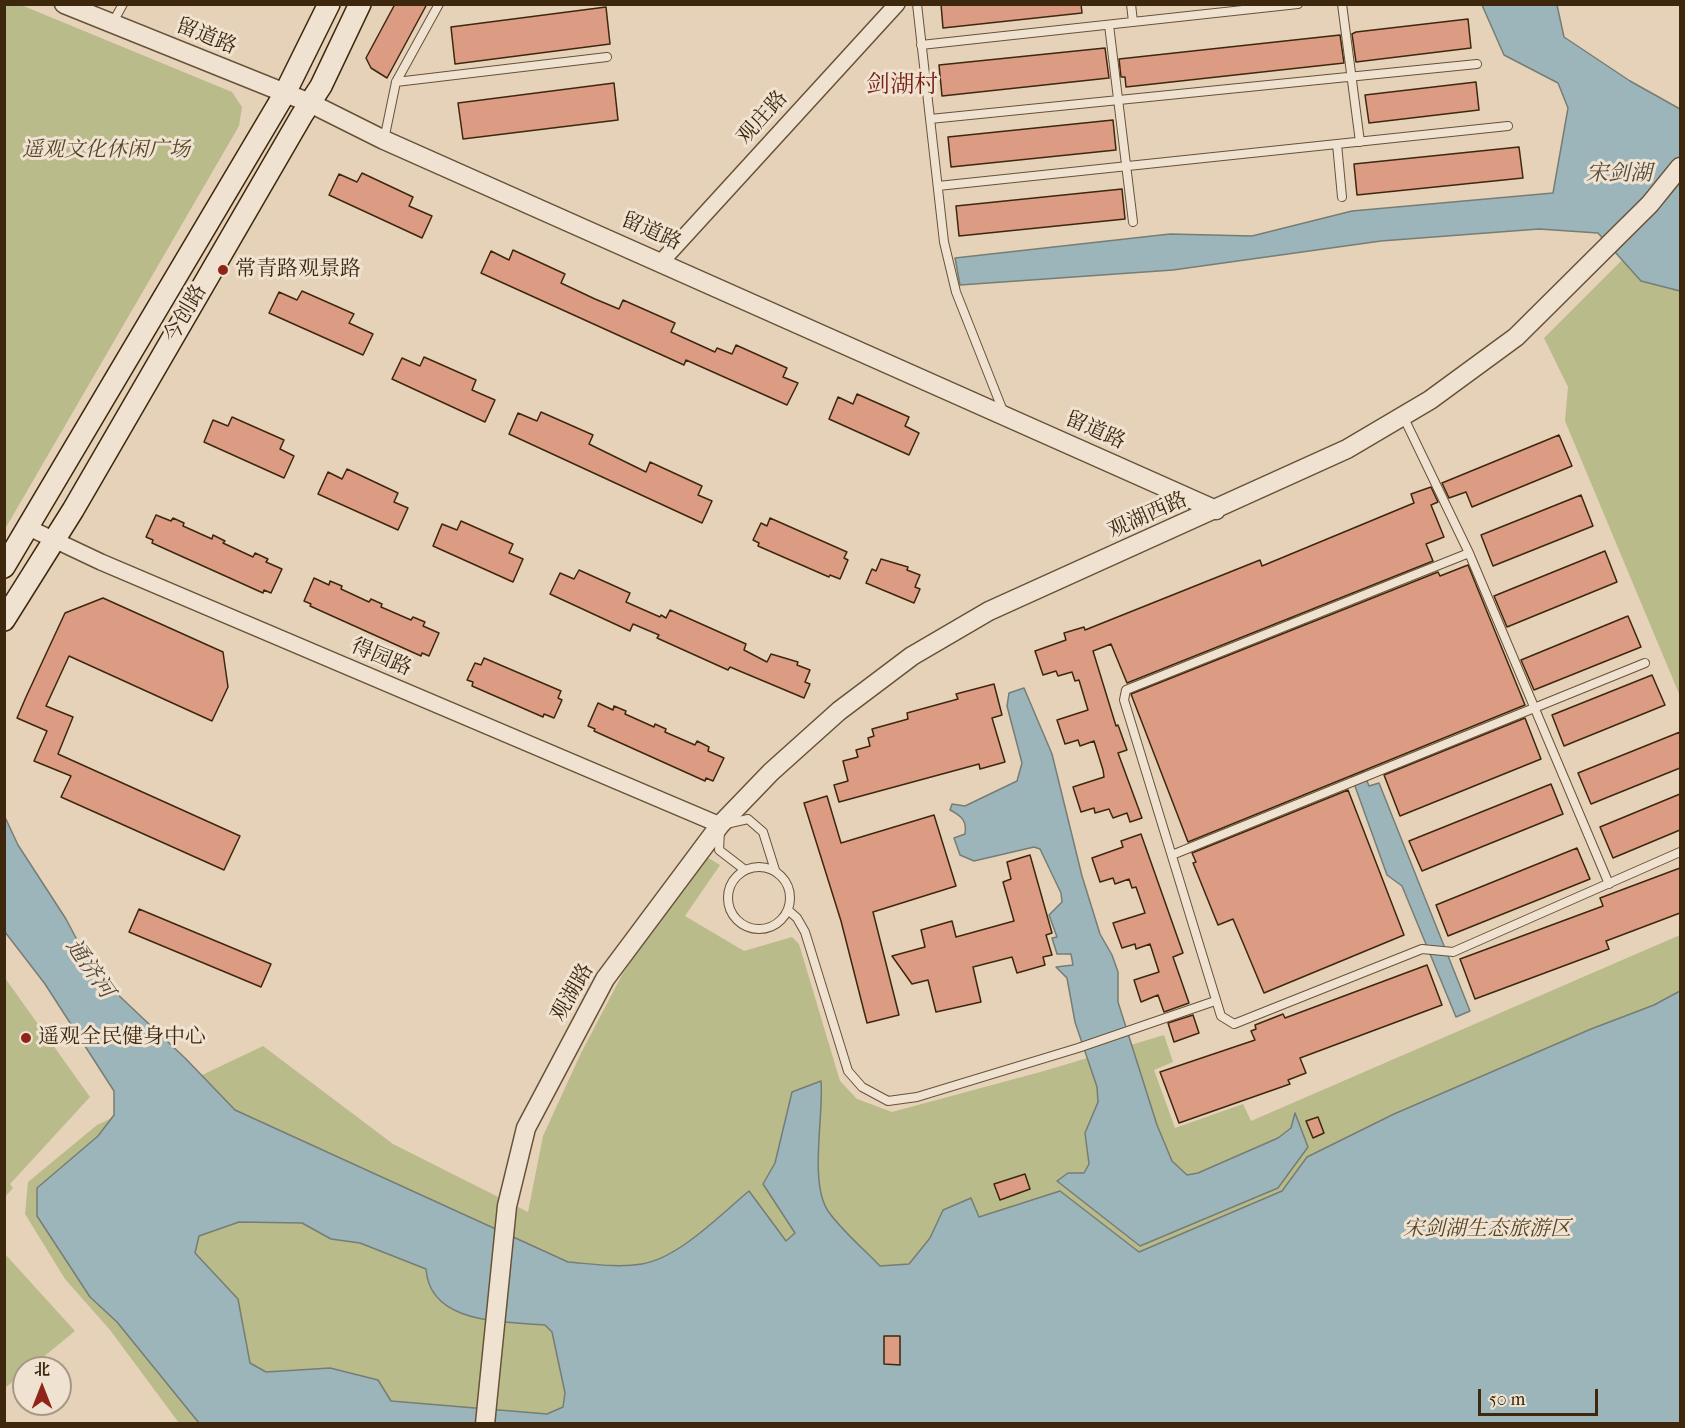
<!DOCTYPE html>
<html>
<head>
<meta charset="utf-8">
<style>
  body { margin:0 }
  #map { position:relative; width:1685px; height:1428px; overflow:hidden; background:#e6d2b8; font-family:"IM FELL French Canon","Noto Serif SC",serif }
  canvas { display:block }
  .frame { position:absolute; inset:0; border:6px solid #3d280d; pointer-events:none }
  .north { position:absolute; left:12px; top:1356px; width:60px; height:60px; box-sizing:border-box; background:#efe2d1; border:2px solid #a89883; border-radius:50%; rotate:0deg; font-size:16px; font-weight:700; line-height:24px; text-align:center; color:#3d280d }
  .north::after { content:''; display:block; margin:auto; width:21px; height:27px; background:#8f2418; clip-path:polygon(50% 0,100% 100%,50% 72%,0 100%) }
  .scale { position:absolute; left:1478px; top:1389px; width:120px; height:27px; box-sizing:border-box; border:3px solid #3d280d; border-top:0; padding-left:8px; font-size:18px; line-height:21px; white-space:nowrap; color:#3d280d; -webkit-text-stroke:4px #efe2d1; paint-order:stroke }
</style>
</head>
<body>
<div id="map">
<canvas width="1685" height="1428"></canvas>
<div class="frame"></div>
<div class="north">北</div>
<div class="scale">50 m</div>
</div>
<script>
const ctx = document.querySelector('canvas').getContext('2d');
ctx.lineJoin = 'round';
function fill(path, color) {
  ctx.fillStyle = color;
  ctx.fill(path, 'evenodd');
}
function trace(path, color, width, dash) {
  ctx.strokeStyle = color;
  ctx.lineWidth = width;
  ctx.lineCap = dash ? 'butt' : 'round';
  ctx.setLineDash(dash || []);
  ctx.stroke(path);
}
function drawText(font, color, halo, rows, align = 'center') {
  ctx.font = font + ' "IM FELL French Canon","Noto Serif SC",serif';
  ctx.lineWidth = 6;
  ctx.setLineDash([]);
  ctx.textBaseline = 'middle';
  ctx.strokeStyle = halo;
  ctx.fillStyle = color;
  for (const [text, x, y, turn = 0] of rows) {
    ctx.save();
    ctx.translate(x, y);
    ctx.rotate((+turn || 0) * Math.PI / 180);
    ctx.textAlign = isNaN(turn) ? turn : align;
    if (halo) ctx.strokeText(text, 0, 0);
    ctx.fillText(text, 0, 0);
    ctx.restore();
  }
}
const green = new Path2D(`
  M21,5L232,92L242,107L239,126L5,529L4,5Z
  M1680,202V696L1565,421L1568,387L1544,338Z
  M705,856L720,865L685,916L744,951L792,937L799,944L840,1081L857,1099L892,1112L1044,1071L1164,1035L1173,1062L1154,1070L1175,1128L1243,1104L1251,1121L1680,935V1423H179L110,1330L65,1279L25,1214L28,1182L97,1125L263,1046L393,1144L528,1212L543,1136L581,1053L623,973Z
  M5,978L90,1097L10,1184L13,1188L5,1197Z
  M5,1254L75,1331L30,1368H24V1373L6,1387Z`);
const water = new Path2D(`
  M1482,5H1557L1564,37L1630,81L1680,109V291L1641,281L1598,233L1539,229L1381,241L1173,270L960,285L955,258L1170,234L1252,236L1352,211L1553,193L1568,108L1558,83L1504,55Z
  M1302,616L1369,786L1379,783L1470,1011L1456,1017L1402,886L1387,875L1351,775L1288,620Z
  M1024,688L1052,754L1082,876L1100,934L1112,955L1118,972V1002L1157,1125L1172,1161L1187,1175L1198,1173L1278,1138L1291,1128L1295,1113L1308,1147L1278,1188L1140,1246L1057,1181L1068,1173H1084L1089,1164L1085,1133L1098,1102L1097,1087L1075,1022L1067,978L1056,967L1073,965L1071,954H1057L1052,938L1057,937L1049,915L1062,902L1061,893L1040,849L1034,847L974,861L960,855L954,838L965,834C967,821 962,816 950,810L952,804L965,806L1017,781L1022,763L1007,706L1009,693Z
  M4,815L18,845L66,919L94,972L186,1059L235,1110L568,1262C593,1264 618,1268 642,1264C679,1258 721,1214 749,1191L786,1241L795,1233L763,1184L775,1163L792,1092L821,1081C824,1116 809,1182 828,1211C842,1231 863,1248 880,1266L909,1264L930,1238L943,1210L971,1198L979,1217L1060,1191L1139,1252L1282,1191L1307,1157L1394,1114L1591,1029L1654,1005L1680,991V1423H199L117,1322L90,1297L37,1216V1188L98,1136L114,1115V1091L45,984L5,932ZM239,1222L302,1223L331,1239L360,1243L426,1269C430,1325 504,1321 545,1325L552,1332L565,1393L563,1407L547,1414L391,1401L378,1380L330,1368L266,1372L250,1363L238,1299L195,1253L199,1236Z`);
const building = new Path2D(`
  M395,4H427L387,78L371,68L366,58Z
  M941,4H1081L1082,13L943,28Z
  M606,7L610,44L455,64L451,27Z
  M1468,19L1471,48L1356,62L1352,34L1356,32Z
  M1340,35L1344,63L1126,87L1125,77H1121L1119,59Z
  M1105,48L1109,78L942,96L939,65Z
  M1476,82L1479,110L1369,123L1365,95Z
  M614,83L618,120L463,139L458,103Z
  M1113,120L1116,150L951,167L948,137Z
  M1519,147L1523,178L1357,195L1354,164Z
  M362,173L413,197L409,206L432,216L422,238L329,195L339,174L357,182Z
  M1122,189L1125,219L959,236L956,206Z
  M513,250L565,274L561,283L595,299L619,309L623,300L675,323L671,332L715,352L717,348L732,354L736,345L787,368L783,377L798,383L787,405L686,360L684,365L481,273L491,251L509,260Z
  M302,291L354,314L349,323L373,334L363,355L269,313L279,292L297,300Z
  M424,357L476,380L472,390L495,400L485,422L392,379L402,358L420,366Z
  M857,394L909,417L905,426L919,433L909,455L829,419L838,397L853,404Z
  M541,412L593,435L589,444L646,472L650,462L702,486L698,495L712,501L702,523L509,434L518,413L537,421Z
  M232,417L284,440L280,449L294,456L284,478L204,442L213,420L228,426Z
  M1559,435L1572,466L1472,507L1466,492L1449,498L1442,483Z
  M347,469L398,493L394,502L408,508L398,530L318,494L328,472L342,479Z
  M1431,487L1438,502L1431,505L1444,537L1426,544L1433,561L1127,683L1111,644L1093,651L1116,726L1118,725L1127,750L1118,753L1142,818L1130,822L1127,813L1113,818L1109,809L1095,813L1094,808L1081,812L1073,787L1104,777L1103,770L1094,741L1080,746L1078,740L1065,744L1057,720L1088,710L1079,680L1075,681L1072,672L1058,676L1056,671L1043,675L1035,651L1066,640L1064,633L1084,627L1085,630L1260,560L1262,566L1414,503L1411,494Z
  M1581,495L1593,526L1493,566L1481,535Z
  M156,515L171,521L173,518L184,523L183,526L212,539L213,535L225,541L223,543L253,557L255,553L268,559L266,562L282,569L271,593L264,590L263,593L152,543L153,540L146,537Z
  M770,518L847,552L844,558L848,560L840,579L830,575L829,577L758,546L759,543L753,540L761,523L767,526Z
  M461,521L513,544L509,553L523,559L513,582L433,546L442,524L457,530Z
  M1605,551L1617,582L1507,627L1494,596Z
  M881,559L908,567L907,570L920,575L915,587L920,589L914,603L866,583L872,569L876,571Z
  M1468,565L1525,705L1188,842L1131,694L1438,572L1440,576Z
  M579,570L630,593L626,602L660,617L661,615L666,618L670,610L746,644L744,650L767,662L771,654L798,662L797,665L810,670L805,682L810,684L804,698L730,667L728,670L657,638L659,635L633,624L630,631L550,594L560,573L574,579Z
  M314,578L329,585L330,581L342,586L341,589L369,602L371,599L382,604L381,607L411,620L413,617L425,622L423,626L439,633L429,656L422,653L421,656L310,606L311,604L304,601Z
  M103,598L223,652L228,687L212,721L69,656L46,706L73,717L58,754L240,836L224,870L61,797L71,776L34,761L47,731L17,718L26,697L65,613Z
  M1628,616L1641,647L1534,690L1521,660Z
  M484,658L561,691L558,698L562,700L554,718L544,714L543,717L472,686L473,682L467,680L475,663L481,665Z
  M1652,675L1665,705L1564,746L1552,715Z
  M994,684L1002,715L992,718L1005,762L980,769L979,764L839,802L834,785L848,781L843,761L858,757L856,750L870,746L868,738L874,736L872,729L908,719L907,713L958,699L956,694Z
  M598,703L613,710L614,706L626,711L625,714L654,727L655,724L666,729L665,732L695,745L697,741L709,747L708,751L724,758L713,781L706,778L705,781L594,731L595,729L588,726Z
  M1525,718L1541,759L1400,816L1384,775Z
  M1680,732V768L1591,804L1578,773Z
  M1551,784L1563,814L1422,871L1409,841Z
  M1348,790L1404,935L1264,993L1233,919L1218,925L1193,863L1196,862L1192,853Z
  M1680,794V830L1613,858L1600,827Z
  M827,796L841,843L934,815L956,886L873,912L899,1015L867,1023L841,921L804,803Z
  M1141,834L1183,953L1173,957L1189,1003L1164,1012L1158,995L1141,1002L1134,980L1159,972L1150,944L1136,949L1135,944L1122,948L1113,923L1145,913L1136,887L1132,888L1129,879L1115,884L1113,878L1100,882L1092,858L1123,847L1121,841Z
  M1577,848L1590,879L1448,936L1436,905Z
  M1030,855L1052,933L1046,935L1052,955L1043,957L1045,965L1017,973L1012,957L973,967L981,1002L936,1012L928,980L912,984L892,956L925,947L921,930L952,921L956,937L1014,921L1003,882L1011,879L1007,862Z
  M1680,868V913L1606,941L1609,949L1475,999L1460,959L1603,906L1600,898Z
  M139,909L271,964L261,987L129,932Z
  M1427,965L1442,1005L1300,1058L1306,1073L1288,1080L1290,1084L1179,1123L1160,1072L1255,1040L1251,1031L1256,1029L1255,1025L1283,1014L1285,1018Z
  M1193,1015L1199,1033L1174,1042L1168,1023Z
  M1318,1117L1324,1133L1313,1138L1306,1121Z
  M1025,1174L1030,1189L1000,1200L994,1184Z
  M884,1336H900V1365L884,1364Z`);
const service = new Path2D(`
  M917,4L944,242L956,292L1003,411
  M1131,4L1133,22
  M1342,4L1360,142
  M113,22L123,4
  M1109,25L1133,222
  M921,45L1298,4
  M396,82L607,57
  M930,119L1477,64
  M384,140L396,82L439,4
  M1337,144L1342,197
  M938,186L1508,126
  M1403,416L1469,553L1609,884
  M1469,553L1126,690L1124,700L1221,1016L1234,1024L1422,949L1453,952L1680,852
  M726,824L748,819L763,832L775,870
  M720,831L719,850L745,870
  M1172,855L1645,663
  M728 898a31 31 0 1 1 62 0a31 31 0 1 1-62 0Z
  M788,910L797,918L805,932L848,1071L862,1087L888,1101L917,1097L1078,1048L1215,1001`);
const minor = new Path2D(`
  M662,261L897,4
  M27,527L101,562L720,825`);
const tertiary = new Path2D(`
  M64,4L310,103L384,140L1216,510
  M485,1424L507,1206L526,1128L605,979L720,825L771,772L839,711L912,656L989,611L1347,449L1430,400L1516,337L1650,204L1680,167`);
const secondary = new Path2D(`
  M4,567L285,93L329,4
  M4,620L73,510L302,115L321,86L360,4`);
const markers = [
  [223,270,6,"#8f2418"],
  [26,1038,6,"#8f2418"]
];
const streetNames = [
  ["留道路",206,37,22],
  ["观庄路",763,118,-48],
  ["留道路",651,232,24],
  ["今创路",186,314,-60],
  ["留道路",1095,431,24],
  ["观湖西路",1148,516,-24],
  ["得园路",381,658,23],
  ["观湖路",573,993,-60]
];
const parkNames = [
  ["遥观文化休闲广场",106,151],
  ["宋剑湖生态旅游区",1487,1230]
];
const poiNames = [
  ["常青路观景路",235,270],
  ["遥观全民健身中心",38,1038]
];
const waterNames = [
  ["宋剑湖",1619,175],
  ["通济河",89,969,55]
];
const quarterNames = [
  ["剑湖村",902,86]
];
fill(green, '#b9bb8b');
fill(water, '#9cb5ba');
trace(water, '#767d75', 1.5);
fill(building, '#dc9b83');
trace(building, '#3d280d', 1.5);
trace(service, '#675238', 10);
trace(minor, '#675238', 18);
trace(tertiary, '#675238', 21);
trace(secondary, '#3d280d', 24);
trace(service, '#efe2d1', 8);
trace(minor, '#efe2d1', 15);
trace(tertiary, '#efe2d1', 18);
trace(secondary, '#efe2d1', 21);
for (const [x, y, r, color] of markers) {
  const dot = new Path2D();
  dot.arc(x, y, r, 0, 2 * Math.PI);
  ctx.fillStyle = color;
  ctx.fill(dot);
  trace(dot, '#efe2d1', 2);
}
drawText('21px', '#3d280d', '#efe2d1', streetNames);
drawText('italic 21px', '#564526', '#efe2d1', parkNames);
drawText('21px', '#3d280d', '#efe2d1', poiNames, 'left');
drawText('italic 22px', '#554b38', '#efe2d1', waterNames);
drawText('24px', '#7a1f14', '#efe2d1', quarterNames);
</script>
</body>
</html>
